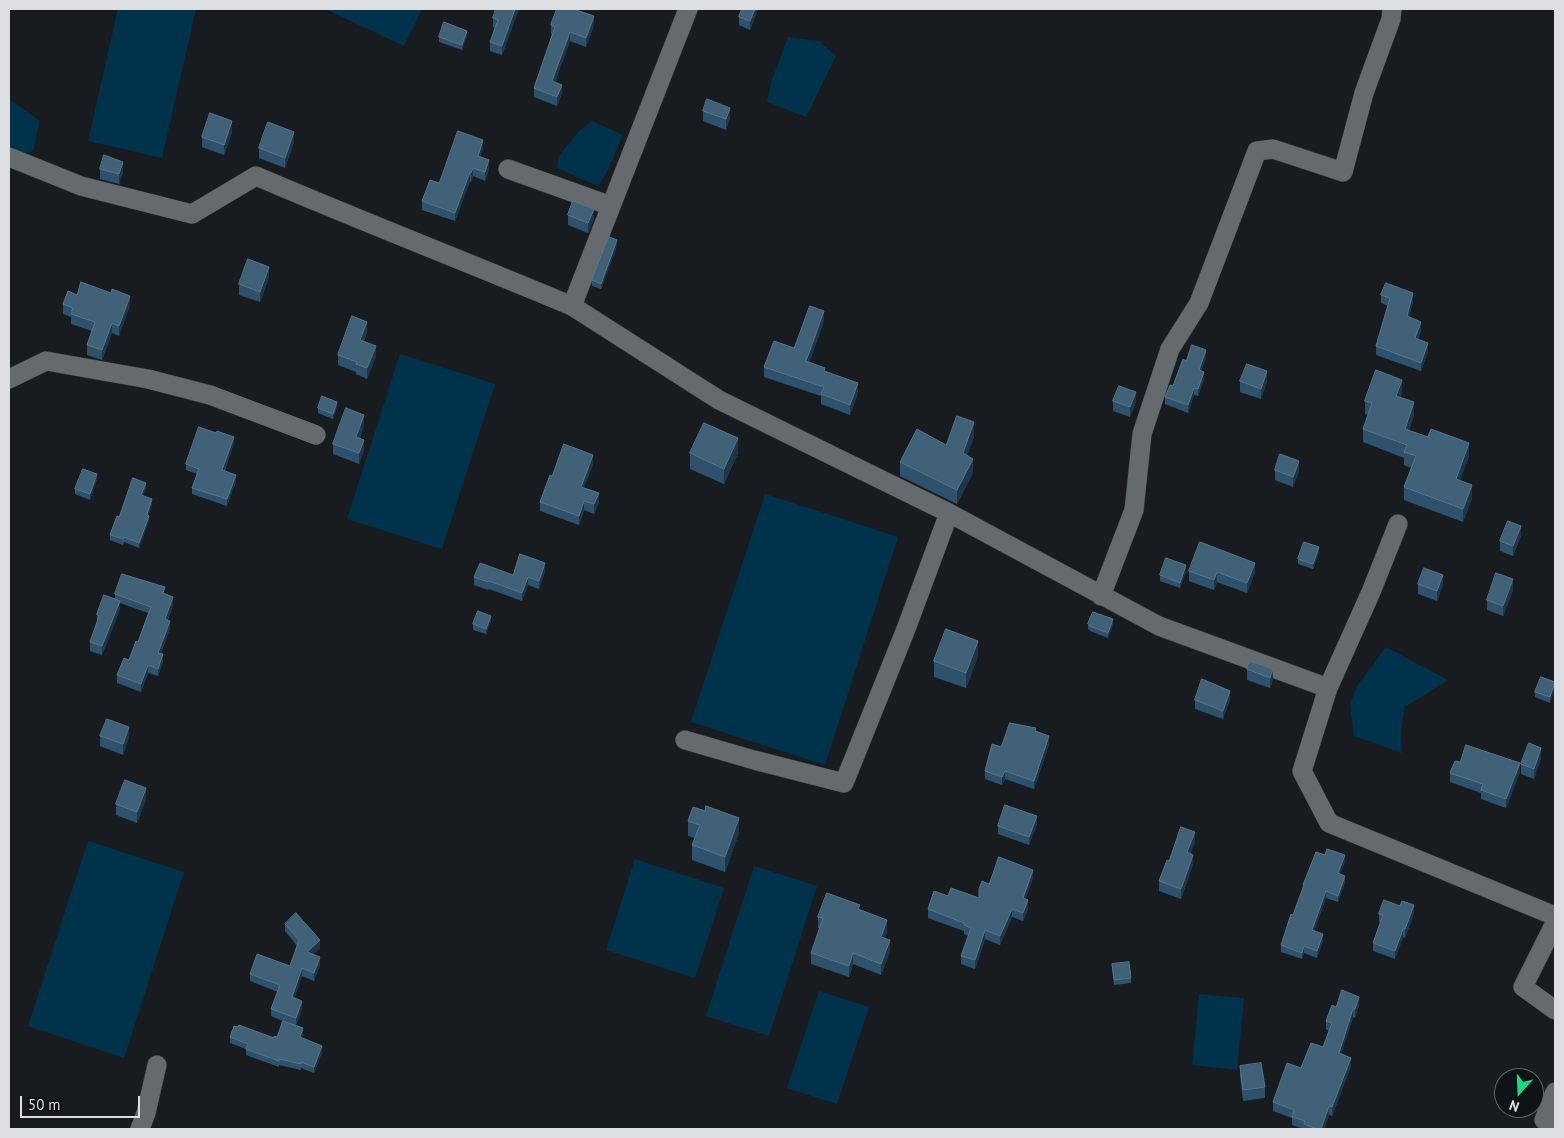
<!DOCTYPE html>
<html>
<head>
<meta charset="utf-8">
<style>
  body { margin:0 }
  #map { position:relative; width:1564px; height:1138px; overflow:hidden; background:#181c20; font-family:"PT Sans",sans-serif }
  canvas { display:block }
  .frame { position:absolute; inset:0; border:10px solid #dcdee1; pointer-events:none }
  .north { position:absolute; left:1494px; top:1068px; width:50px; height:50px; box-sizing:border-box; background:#0f1317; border:1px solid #616468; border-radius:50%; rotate:200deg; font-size:14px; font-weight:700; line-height:20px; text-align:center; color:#dcdee1 }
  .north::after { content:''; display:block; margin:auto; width:18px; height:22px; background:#1ed888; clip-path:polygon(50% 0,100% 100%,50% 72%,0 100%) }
  .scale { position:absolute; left:20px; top:1096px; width:120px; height:22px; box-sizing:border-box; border:2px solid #dcdee1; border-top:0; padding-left:6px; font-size:15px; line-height:18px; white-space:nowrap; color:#dcdee1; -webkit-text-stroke:4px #0f1317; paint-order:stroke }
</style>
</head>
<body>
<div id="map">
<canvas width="1564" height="1138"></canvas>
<div class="frame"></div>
<div class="north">N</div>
<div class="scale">50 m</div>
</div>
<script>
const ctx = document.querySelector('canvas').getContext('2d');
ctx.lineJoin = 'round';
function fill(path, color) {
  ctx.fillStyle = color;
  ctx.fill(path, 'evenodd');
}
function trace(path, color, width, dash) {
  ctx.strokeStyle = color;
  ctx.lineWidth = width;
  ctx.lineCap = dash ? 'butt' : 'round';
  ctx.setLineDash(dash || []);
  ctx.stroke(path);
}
const water = new Path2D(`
  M118,9H196L162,158L88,141Z
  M325,9H422L404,46Z
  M788,37L819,41L836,56L806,117L767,102L771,83Z
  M9,99L40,121L33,151L17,155L9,151Z
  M592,121L623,135L606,174L598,186L557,168L559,156L579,131Z
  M400,354L495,384L442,549L347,519Z
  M765,494L898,537L825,765L691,722Z
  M1386,647L1448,680L1405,707L1401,730L1402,753L1354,736L1350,704L1357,686Z
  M88,841L184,872L124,1058L28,1026Z
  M635,859L724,888L695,978L606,950Z
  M754,866L817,886L769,1036L706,1016Z
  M819,991L869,1007L837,1104L787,1088Z
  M1199,994L1244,998L1237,1070L1192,1065Z`);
const street = new Path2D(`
  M688,9L572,306L719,400L949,513L1159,626L1328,688L1302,771L1329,823L1555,916
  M9,157L81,186L192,214L256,176C361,221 467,262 572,306
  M508,169L611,206
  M9,379L46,361L148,379L210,395L316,435
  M1101,596L1134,510L1142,434L1170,349L1199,303L1257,151L1273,149L1343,172L1364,93L1391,19L1392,9
  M1328,688L1371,592L1398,524
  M685,740L754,760L844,783L906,629L949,513
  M1555,923L1523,987L1555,1010
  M1555,1092L1544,1120L1555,1124
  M140,1129L146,1113L157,1065`);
const wall = new Path2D(`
  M519,9L502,55L490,51V42L495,28L493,27V18Z
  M742,9H758L750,30L739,25V17Z
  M551,25H594L586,47L570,41L555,82L562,93L557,106L534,97V88L552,35L551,34Z
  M467,36L462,50L439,42V37Z
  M703,111L730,118L726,130L703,121Z
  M232,132L224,155L202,147V137Z
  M294,142L285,168L259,158V148Z
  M483,149L480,157L489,169L485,181L473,176L471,182L470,181L455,221L422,210V201L439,183Z
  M100,169L123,172L119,184L100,179Z
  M568,215L594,219L588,233L568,225Z
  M617,246L601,289L592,286V280Z
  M269,277L260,302L239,295V284Z
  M111,293L130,305L119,336L112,333L102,360L87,355V345L92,331L71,324V317L63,314V304L77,295Z
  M1381,295L1413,301L1409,317L1421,330L1418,339L1428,351L1421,371L1376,355V346L1388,306L1381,303Z
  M824,321L809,363L825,371L858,393L850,415L821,404V396L764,377V367L794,348Z
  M367,332L364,341L376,356L367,379L356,374V372L338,365V355Z
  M1206,358L1201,371L1204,379L1198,396L1194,395L1188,413L1165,404V397L1173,386L1186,361Z
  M1240,381H1267L1261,399L1240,392Z
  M1402,393L1400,397L1414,416L1409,430L1469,456L1460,480L1472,498L1463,522L1404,500V487L1411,468L1404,465V458L1363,442V429L1368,415L1365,414V401Z
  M1113,401L1136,402L1130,417L1113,411Z
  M337,407L333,419L318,413V408Z
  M364,425L360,438L364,450L359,464L333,454V444Z
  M974,437L967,456L973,473L957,504L900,476V462L946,445Z
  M234,443L225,470L236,481L227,506L192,494V488L197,474L186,470V464Z
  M690,453H738L724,484L690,469Z
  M593,464L584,488L599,502L594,514L584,510L579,525L540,511V502L552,476Z
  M1275,470L1299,471L1293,487L1275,480Z
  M97,479L90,500L75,494V489Z
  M146,488L143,495L152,504L148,515L149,521L139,548L124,542L123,545L110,540V535L119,517Z
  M1521,536L1513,556L1500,551V541Z
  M1319,552L1313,569L1298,564V559Z
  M545,571L539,589L528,585L522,601L489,589L488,590L474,585V577L513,575Z
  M1186,571L1180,588L1160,581V575Z
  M1189,571L1255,572L1247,593L1217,582L1214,590L1189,581Z
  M1418,584L1443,585L1437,601L1418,594Z
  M1513,590L1503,616L1487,610V600Z
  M115,594H165L173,604L168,620L170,628L161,653L163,662L158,676L148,673L141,692L117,683V675L129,660L138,642L148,613L120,603V609L102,655L90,651V642L97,623V615L115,599Z
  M491,621L486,634L473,630V624Z
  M1088,624L1113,625L1108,638L1090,631V630L1088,629Z
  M978,656L966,688L934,677V661Z
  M1250,661L1273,680L1270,688L1247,680V669Z
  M1555,682L1550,703L1535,697V692Z
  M1230,699L1223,719L1195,709V700Z
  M1036,731L1049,744L1034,789L1005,779L1002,785L985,779V771L1001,747Z
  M100,736L129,737L123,755L100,746Z
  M1541,758L1534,779L1521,774V764Z
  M1460,762L1520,772L1506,808L1481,799V793L1450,782V773Z
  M146,799L137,823L116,815V804Z
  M688,821L739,833L725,872L692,860V845L695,838L688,836Z
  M1037,824L1029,845L998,834V826Z
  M1195,842L1190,854L1193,864L1181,899L1159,891V881L1169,861Z
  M1345,861L1340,874L1345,882L1338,902L1326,898L1314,931L1323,941L1317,958L1304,953L1302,959L1281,952V945L1293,915L1303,889V885Z
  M1033,878L1025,899L1028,909L1023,921L1012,917L1000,945L985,939L975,969L961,964V956L969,936L964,934V931L928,918V909L948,896L979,898L989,884Z
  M860,910L887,931L885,938L890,952L881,975L853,964L849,977L811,964V953L820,928H818V917Z
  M1414,913L1405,938L1403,937L1395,959L1373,951V943L1380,922H1379V914Z
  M285,924L320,948L313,954L320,965L314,981L302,976L294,998L302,1009L296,1025L303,1034L302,1038L322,1052L314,1073L301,1068V1070L279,1065V1067L246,1055V1049L230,1043V1037H277L283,1021L271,1016V1009L278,992L250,981V974L290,966L297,946L285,931Z
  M1112,964L1131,978V983L1114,985Z
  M1359,1005L1355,1018L1353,1017L1341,1054L1351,1066L1332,1116L1329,1115L1324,1129H1304L1292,1125V1118L1273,1111V1102L1301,1068L1323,1047L1329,1031L1326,1029V1021L1336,1007Z
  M1240,1066L1265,1087V1098L1243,1101L1240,1076Z`);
const shadedWall = new Path2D(`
  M515,9H519L502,55V46Z
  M755,9H758L750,30V21Z
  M594,16V25L586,47V38Z
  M467,31V36L462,50V45Z
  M570,32V41L552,90V81Z
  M562,85V93L557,106V97Z
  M730,108V118L726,130V119Z
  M232,121V132L224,155V145Z
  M294,132V142L285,168V158Z
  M483,140V149L478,165V156Z
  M489,160V169L485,181V172Z
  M123,162V172L119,184V174Z
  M473,168V176L471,182V173Z
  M470,172V181L455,221V213Z
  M594,209V219L588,233V223Z
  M617,240V246L601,289V284Z
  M269,267V277L260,302V292Z
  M1413,293V301L1407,325V316Z
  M130,296V305L119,336V326Z
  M824,311V321L806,371V361Z
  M367,322V332L360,350V340Z
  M1421,322V330L1415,346V338Z
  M112,323V333L102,360V350Z
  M1428,343V351L1421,371V363Z
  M376,346V356L367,379V368Z
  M1206,350V358L1199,377V370Z
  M1267,371V381L1261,399V389Z
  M1204,372V379L1198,396V389Z
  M1402,380V393L1396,409V396Z
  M858,383V393L850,415V405Z
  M1194,388V395L1188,413V405Z
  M1136,392V402L1130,417V407Z
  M337,402V407L333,419V414Z
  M1414,402V416L1405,442V429Z
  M364,415V425L356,447V437Z
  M974,422V437L963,468V453Z
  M234,437V443L222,476V470Z
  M738,438V453L724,484V469Z
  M364,440V450L359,464V453Z
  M1469,443V456L1456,492V479Z
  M593,455V464L581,496V487Z
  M973,459V473L957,504V490Z
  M1299,461V471L1293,487V477Z
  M97,474V479L90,500V494Z
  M236,475V481L227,506V499Z
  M146,483V488L141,500V495Z
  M1472,485V498L1463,522V509Z
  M599,493V502L594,514V504Z
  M152,499V504L147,520V514Z
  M584,501V510L579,525V516Z
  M149,516V521L139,548V543Z
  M1521,526V536L1513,556V546Z
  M1319,547V552L1313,569V564Z
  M545,563V571L539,589V581Z
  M1255,563V572L1247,593V583Z
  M1186,565V571L1180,588V583Z
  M1217,572V582L1214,590V580Z
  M1443,575V585L1437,601V591Z
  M528,577V585L522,601V593Z
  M1513,579V590L1503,616V606Z
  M173,597V604L165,627V619Z
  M120,601V609L102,655V646Z
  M491,616V621L486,634V629Z
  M1113,619V625L1108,638V633Z
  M170,621V628L158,660V653Z
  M978,641V656L966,688V673Z
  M163,654V662L158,676V669Z
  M148,665V673L141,692V684Z
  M1273,669V680L1270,688V678Z
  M1555,684V689L1550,703V697Z
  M1230,691V699L1223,719V711Z
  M129,727V737L123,755V744Z
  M1049,736V744L1034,789V781Z
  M1541,748V758L1534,779V769Z
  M1520,763V772L1506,808V799Z
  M1005,771V779L1002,785V777Z
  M146,788V799L137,823V812Z
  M1037,816V824L1029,845V837Z
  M739,818V833L725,872V857Z
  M1195,832V842L1187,862V852Z
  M1193,855V864L1181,899V889Z
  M1345,855V861L1338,880V873Z
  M1033,870V878L1023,907V898Z
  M1345,876V882L1338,902V896Z
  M1326,891V898L1312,937V930Z
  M1028,900V909L1023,921V913Z
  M1414,905V913L1405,938V929Z
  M1012,909V917L1000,945V936Z
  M887,920V931L881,948V937Z
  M1403,929V937L1395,959V951Z
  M985,930V939L975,969V960Z
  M1323,934V941L1317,958V951Z
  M320,940V948L307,960V952Z
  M890,940V952L881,975V964Z
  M1304,946V953L1302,959V953Z
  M853,953V964L849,977V966Z
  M320,957V965L314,981V973Z
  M302,968V976L292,1005V997Z
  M1359,997V1005L1355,1018V1009Z
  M302,1001V1009L296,1026V1018Z
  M1353,1009V1017L1339,1061V1053Z
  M303,1028V1034L300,1044V1037Z
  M322,1046V1052L314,1073V1067Z
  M1351,1058V1066L1332,1116V1107Z
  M1329,1106V1115L1324,1129H1321Z`);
const building = new Path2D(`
  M496,9H515L502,46L490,42L498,20L493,18Z
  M557,9H573L594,16L586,38L570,32L552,81L562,85L557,97L534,88L555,27L551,25Z
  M742,9H755L750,21L739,17Z
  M444,22L467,31L462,45L439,37Z
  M707,99L730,108L726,119L703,111Z
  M210,113L232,121L224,145L202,137Z
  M268,122L294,132L285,158L259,148Z
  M458,131L483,140L478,156L489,160L485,172L473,168L471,173L470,172L455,213L422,201L430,180L439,183Z
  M104,155L123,162L119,174L100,169Z
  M573,201L594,209L588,223L568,215Z
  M609,237L617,240L601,284L592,280Z
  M248,259L269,267L260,292L239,284Z
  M81,282L111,293L112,289L130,296L119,326L112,323L102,350L87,345L95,322L71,314L73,308L63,304L68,291L77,295Z
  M1386,283L1413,293L1407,316L1421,322L1415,338L1428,343L1421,363L1376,346L1390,298L1381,295Z
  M810,306L824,311L806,361L825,368L824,371L858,383L850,405L821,394L824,387L764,367L774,341L794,348Z
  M352,316L367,322L360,340L376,346L367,368L356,364L357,362L338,355Z
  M1192,345L1206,350L1199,370L1204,372L1198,389L1194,388L1188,405L1165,397L1170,385L1173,386L1183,359L1186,361Z
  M1247,364L1267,371L1261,389L1240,381Z
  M1376,370L1402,380L1396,396L1414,402L1405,429L1428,437L1431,429L1469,443L1456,479L1472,485L1463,509L1404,487L1416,456L1404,452L1407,445L1363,429L1372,403L1365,401Z
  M1119,386L1136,392L1130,407L1113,401Z
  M322,396L337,402L333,414L318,408Z
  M346,408L364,415L356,437L364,440L359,453L333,444Z
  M957,416L974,422L963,453L973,459L957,490L900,462L917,429L946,445Z
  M704,423L738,438L724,469L690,453Z
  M199,427L216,433L217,431L234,437L222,470L236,475L227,499L192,488L199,469L186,464Z
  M564,444L593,455L581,487L599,493L594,504L584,501L579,516L540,502L550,475L552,476Z
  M1280,454L1299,461L1293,477L1275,470Z
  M83,469L97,474L90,494L75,489Z
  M133,478L146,483L141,495L152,499L147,514L149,516L139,543L124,537L123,539L110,535L117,516L119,517Z
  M1508,521L1521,526L1513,546L1500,541Z
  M1200,542L1255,563L1247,583L1217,572L1214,580L1189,571Z
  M1304,542L1319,547L1313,564L1298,559Z
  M520,554L545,563L539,581L528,577L522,593L489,581L488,582L474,577L480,563L513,575Z
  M1166,558L1186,565L1180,583L1160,575Z
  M1424,568L1443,575L1437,591L1418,584Z
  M1496,573L1513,579L1503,606L1487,600Z
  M122,574L165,587L163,593L173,597L165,619L170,621L158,653L163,654L158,669L148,665L141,684L117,675L124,658L129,660L136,641L138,642L151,607L115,594Z
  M104,595L120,601L102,646L90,642L99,616L97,615Z
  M478,611L491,616L486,629L473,624Z
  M1093,612L1113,619L1108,633L1090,626V625L1088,624Z
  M946,629L978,641L966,673L934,661Z
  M1250,661L1273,669L1270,678L1247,669Z
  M1541,677L1555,682L1550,697L1535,692Z
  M1202,679L1230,691L1223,711L1195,700Z
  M107,719L129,727L123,744L100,736Z
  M1010,723L1036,728L1035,731L1049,736L1034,781L1005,771L1002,777L985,771L992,744L1001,747Z
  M1529,743L1541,748L1534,769L1521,764Z
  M1466,745L1520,763L1506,799L1481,790L1483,784L1450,773L1455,761L1460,762Z
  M125,780L146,788L137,812L116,804Z
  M1005,805L1037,816L1029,837L998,826Z
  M706,806L739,818L725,857L692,845L700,825L688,821L693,807L705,811Z
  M1181,827L1195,832L1187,852L1193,855L1181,889L1159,881L1167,860L1169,861Z
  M1327,849L1345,855L1338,873L1345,876L1338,896L1326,891L1312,930L1323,934L1317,951L1304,946L1302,953L1281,945L1291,914L1293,915L1304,885H1303L1316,852L1325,855Z
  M999,857L1033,870L1023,898L1028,900L1023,913L1012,909L1000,936L985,930L975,960L961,956L971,928L964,925V923L928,909L934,891L948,896L951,888L979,898V889L982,881L989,884Z
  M827,893L860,905L858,909L887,920L881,937L890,940L881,964L853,953L849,966L811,953L823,918L818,917Z
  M1384,900L1400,906L1402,901L1414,905L1405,929H1403L1395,951L1373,943L1383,915L1379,914Z
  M296,913L320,940L307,952L320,957L314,973L302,968L292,997L302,1001L296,1018L271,1009L280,985L250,974L257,954L290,966L299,940L285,924Z
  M1129,962L1131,978L1114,980L1112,964Z
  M1342,990L1359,997L1355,1009H1353L1339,1053L1351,1058L1332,1107L1329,1106L1321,1129H1317L1304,1124L1305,1121L1292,1117L1294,1110L1273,1102L1287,1063L1301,1068L1311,1043L1323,1047L1332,1023L1326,1021L1332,1005L1336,1007Z
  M283,1021L303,1028L300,1037L322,1046L314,1067L301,1062V1064L279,1059V1061L246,1049L248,1044L230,1037L234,1026L238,1027L239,1025L274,1038V1036L277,1037Z
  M1261,1063L1265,1087L1243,1090L1240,1066Z`);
fill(water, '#00334b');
trace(street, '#343639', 20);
trace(street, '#656a6e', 19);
fill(wall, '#2e526d');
fill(shadedWall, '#1d3649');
fill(building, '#416179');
trace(building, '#59748a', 1);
</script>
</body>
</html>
